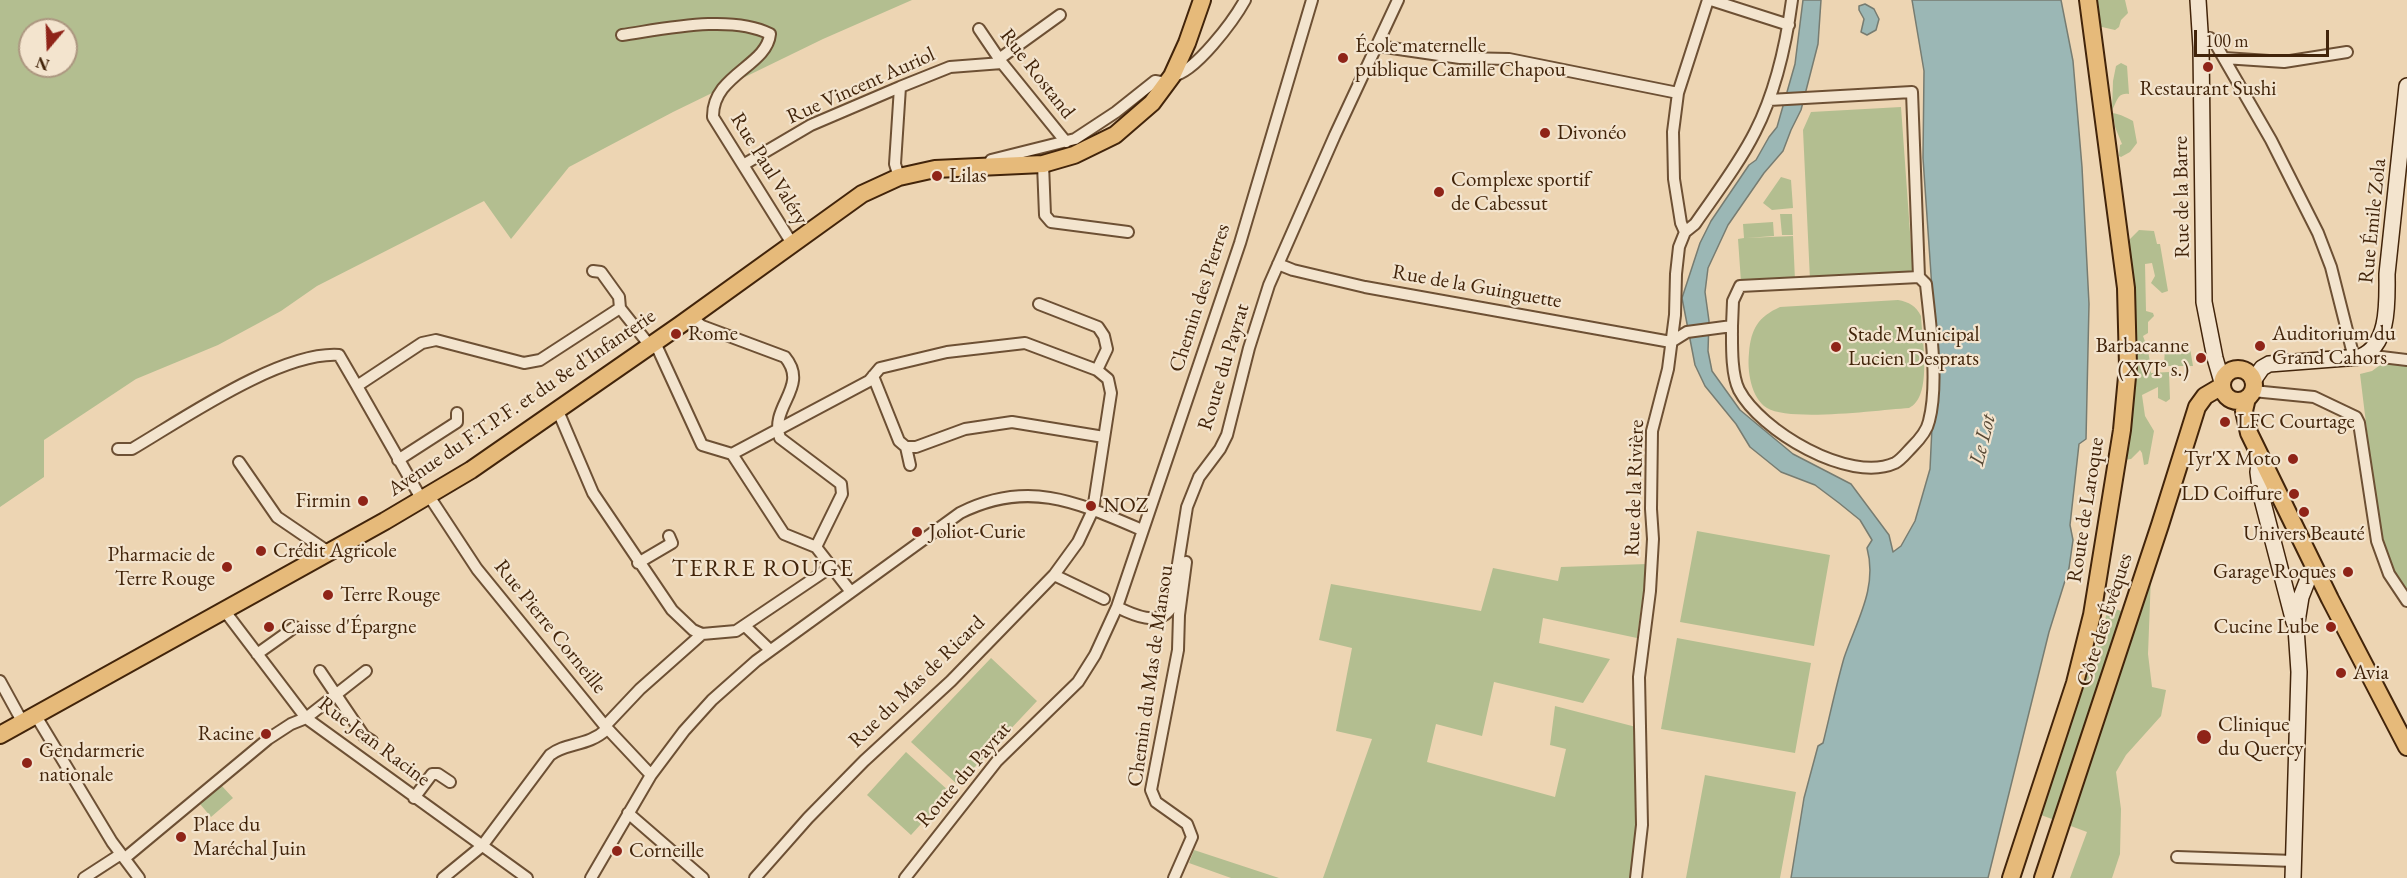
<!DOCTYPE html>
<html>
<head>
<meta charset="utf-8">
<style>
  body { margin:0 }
  #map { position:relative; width:2407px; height:878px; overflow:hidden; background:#edd5b3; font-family:"EB Garamond",serif }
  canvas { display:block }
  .north { position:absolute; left:18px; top:18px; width:60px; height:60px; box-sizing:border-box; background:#f3e4ce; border:2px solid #ac9780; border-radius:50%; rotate:199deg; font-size:16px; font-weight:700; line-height:24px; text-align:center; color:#42240a }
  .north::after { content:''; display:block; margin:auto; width:21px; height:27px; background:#8f2418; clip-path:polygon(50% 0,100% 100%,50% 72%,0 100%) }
  .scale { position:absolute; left:2194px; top:30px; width:135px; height:27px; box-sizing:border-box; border:3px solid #42240a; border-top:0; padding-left:8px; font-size:18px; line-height:21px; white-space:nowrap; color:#42240a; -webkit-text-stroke:4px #f3e4ce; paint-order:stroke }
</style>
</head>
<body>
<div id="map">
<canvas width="2407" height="878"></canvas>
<div class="north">N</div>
<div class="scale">100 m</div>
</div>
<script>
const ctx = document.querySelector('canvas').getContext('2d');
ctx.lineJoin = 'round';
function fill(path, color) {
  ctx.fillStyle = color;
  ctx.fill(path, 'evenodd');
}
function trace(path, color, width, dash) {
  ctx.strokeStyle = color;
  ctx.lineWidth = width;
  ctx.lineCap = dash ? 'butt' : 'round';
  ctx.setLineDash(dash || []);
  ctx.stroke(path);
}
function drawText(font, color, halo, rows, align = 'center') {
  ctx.font = font + ' "EB Garamond",serif';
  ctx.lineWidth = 4.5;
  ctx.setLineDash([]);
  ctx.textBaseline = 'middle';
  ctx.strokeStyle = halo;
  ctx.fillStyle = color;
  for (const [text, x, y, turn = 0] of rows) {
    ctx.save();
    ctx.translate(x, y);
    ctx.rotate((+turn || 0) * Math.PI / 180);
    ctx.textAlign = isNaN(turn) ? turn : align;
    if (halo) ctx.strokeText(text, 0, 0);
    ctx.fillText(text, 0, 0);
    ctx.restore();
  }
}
const green = new Path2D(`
  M0,0H912L823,39L673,112L569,167L511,239L484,201L317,286L281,311L218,345L136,379L44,440V477L0,507ZM30,30H66V66H30Z
  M2094,0H2125L2128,13L2121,20L2119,27L2115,30L2102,27L2098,29Z
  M2121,63L2127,66L2129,94C2117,92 2117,102 2112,110L2113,81L2116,66Z
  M1901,107L1913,274L1810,280L1803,130L1811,112Z
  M2113,113C2122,115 2125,117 2133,121L2137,143L2130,152L2121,157L2119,156L2120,145L2122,144L2115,127Z
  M1781,177L1791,180L1793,208L1772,210L1763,203Z
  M1780,214H1792L1793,235H1782Z
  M1773,222L1774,236L1746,238L1793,236L1795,280L1741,282L1738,239L1744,238L1743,224Z
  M2139,230L2154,231L2157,244H2160L2168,291L2162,293L2151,283L2155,276L2152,263L2145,264L2146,311L2153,313L2154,316L2148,322V333L2143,336C2148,349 2150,358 2151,373L2169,372L2170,399L2166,402L2158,398V387L2142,395L2145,416L2154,431L2148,464L2144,465L2142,453L2140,450L2131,459L2124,460L2131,303L2135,295L2132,287L2128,241Z
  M1898,300C1909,302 1916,306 1921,316C1922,339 1933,397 1909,408C1879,410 1790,422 1767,408C1751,398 1747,371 1749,353C1751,329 1758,317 1780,307Z
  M2165,347L2190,348L2193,366H2164Z
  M2387,360L2407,362V592L2392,570L2380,538L2360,374L2372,371Z
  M1697,531L1830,555L1814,646L1680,622Z
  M1647,564L1637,638L1543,618L1539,643L1610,659L1583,703L1494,682L1482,736L1436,724L1427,762L1555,797L1566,749L1550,745L1555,706L1636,727L1637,832L1633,878H1323L1372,739L1336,731L1352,648L1319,640L1331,584L1481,611L1493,568L1558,581L1561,567Z
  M2151,576L2148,654L2152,687L2166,690L2161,716L2126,755L2116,772L2121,809L2120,854L2112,878H2070L2087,832L2041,815L2109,607L2137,616Z
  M1677,638L1811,663L1795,753L1661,729Z
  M991,658L1037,701L958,785L911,742Z
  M906,752L950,792L911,835L867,795Z
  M1705,775L1796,792L1780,878H1686Z
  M221,785L233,798L211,817L200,804Z
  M1194,850L1279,878H1231L1189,863Z`);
const water = new Path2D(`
  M1803,0H1821L1818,44L1801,110L1791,130L1783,151L1764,173L1728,225L1708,268L1705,292L1709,321L1708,351L1712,371L1740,410L1793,454L1851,484L1889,535L1893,552L1901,546L1915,521L1930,469L1932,427V289L1923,158L1924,71L1912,0H2061L2073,61L2082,167L2089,304L2086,439L2079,444L2070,525L2073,540L2069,568L2049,632L1988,878H1791L1804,798L1818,746L1823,743C1830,715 1836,686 1844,658C1856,622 1878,588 1867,548L1872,540L1860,520L1839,503L1815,485L1781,472L1750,447L1736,424L1705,386L1695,365L1682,298L1700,243L1711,221L1749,165L1756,160L1769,137L1777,127L1795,64Z
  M1865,4L1874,9L1879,19L1876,30L1867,35L1861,32L1864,19L1859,10V6Z`);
const street = new Path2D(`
  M1711,0L1789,25
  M979,29L1002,63L1066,142
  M622,35C664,29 731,14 770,34C767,66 712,75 713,117L793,245
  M2201,39L2210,38L2215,43L2271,140L2318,233L2331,267L2354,358
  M1378,46L1460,58L1509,59L1678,93
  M2224,58L2284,62L2347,52
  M999,59L1060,15
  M1172,76C1195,73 1234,20 1245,0
  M991,160L1075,139L1116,112L1155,81L1167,83
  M1043,164L1045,215L1051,222L1128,232
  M743,165L811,125L900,87L950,67L1002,63
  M899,177L895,164L900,87
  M1685,232L1695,224C1715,195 1739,164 1755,132C1776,91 1786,45 1792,0
  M1278,264L1293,270L1365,287L1671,342
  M593,271L601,272L619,297L620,308
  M1039,304L1098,327L1104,336L1107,349L1097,370
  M691,317L702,326L785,357C810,387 769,406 780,438L841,484L842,494L816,547
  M1732,326C1732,344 1731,374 1739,390C1760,430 1849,484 1895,463C1901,460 1907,452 1912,447C1919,440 1927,431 1929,421C1939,383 1930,323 1926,284L1919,277
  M1671,342L1687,332L1732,326L1733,301L1740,286L1919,277L1912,92L1769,100
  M2365,355L2407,360
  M873,376L899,441L906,447L910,465
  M2253,391L2314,397L2356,417L2359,423L2377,541L2389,574L2407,601
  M558,411L593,493L672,610L693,630L702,634
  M906,447H916L965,429L1012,422L1104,437
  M118,449H132C183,419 281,351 339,355L357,386
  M732,454L869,381L880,368L947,352L1025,343L1097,370L1108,379L1111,393L1093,510L1078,542L1054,575L951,681L864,761L808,818L755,878
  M398,460L457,422V413
  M239,462L277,517L324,549L326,554
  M429,496L477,569L605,726L651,775
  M422,500L357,386L422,343L436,340L524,363L540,360L620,308L647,342L657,347L702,445L732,454L784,534L816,547L851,592
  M638,563L672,543L669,536
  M1054,575L1104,599
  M1117,607C1133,615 1159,627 1171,608L1187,507L1199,477L1220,449L1227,435L1249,348L1269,285L1335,135L1398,0
  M224,610L306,718L527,878
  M745,626L770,650
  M257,654L295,627
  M320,671L364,736L372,741
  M0,681L23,723
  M36,716L112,842L139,878
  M605,726L640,689L702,634L736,631L831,567
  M414,798L432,774H438L450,782
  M628,813L703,878
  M2177,857L2294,861
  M125,858L268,739L291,724L306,718L366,671
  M84,878L121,854
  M443,878L482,846L550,755C566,742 588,747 607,729
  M591,878L651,775L684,731L712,700L756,661L960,513C1028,479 1077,502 1142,530
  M905,878L997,761L1078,682L1095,655L1117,607L1240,243L1312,0
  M1174,878L1192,837L1187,824L1156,802L1151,790L1178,650L1179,615L1186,562
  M1636,878L1642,825L1639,677L1650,591L1653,539L1651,509L1652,431L1668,369L1675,315L1676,274L1679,247L1685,232L1681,223L1674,179L1673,132L1678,93L1708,0`);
const secondary = new Path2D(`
  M2198,0L2201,47L2204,302L2215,358L2222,382
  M2253,381L2262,368L2269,364L2360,357C2390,345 2387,301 2387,274L2407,86
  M2260,456L2258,472L2261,495L2294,622
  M2293,878L2299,672L2296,628L2301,597L2308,579L2317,573`);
const primary = new Path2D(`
  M2222 385a16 16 0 1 1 32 0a16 16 0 1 1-32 0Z
  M2247,398L2244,411L2249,433L2330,599L2407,747
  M0,735L385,521L471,470L680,325L862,194L899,177L935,169L1043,164L1074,155L1115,135L1152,103L1172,76L1187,43L1202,0
  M2011,878L2075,683L2092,615L2122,430L2128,366L2126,288L2088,0
  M2043,878L2160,525L2197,407L2205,396L2222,386`);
const markers = [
  [1343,58,6,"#8f2418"],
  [2208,67,6,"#8f2418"],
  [1545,133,6,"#8f2418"],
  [937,176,6,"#8f2418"],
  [1439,192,6,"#8f2418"],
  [676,334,6,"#8f2418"],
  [2260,346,6,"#8f2418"],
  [1836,347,6,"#8f2418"],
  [2201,358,6,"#8f2418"],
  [2225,422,6,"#8f2418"],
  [2293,459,6,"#8f2418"],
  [2294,494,6,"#8f2418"],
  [363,501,6,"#8f2418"],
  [1091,506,6,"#8f2418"],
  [2304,512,6,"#8f2418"],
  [917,532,6,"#8f2418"],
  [261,551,6,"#8f2418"],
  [227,567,6,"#8f2418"],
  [2348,572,6,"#8f2418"],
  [328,595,6,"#8f2418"],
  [269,627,6,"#8f2418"],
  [2331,627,6,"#8f2418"],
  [2341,673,6,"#8f2418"],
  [266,734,6,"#8f2418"],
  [2204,737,8,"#8f2418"],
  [27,763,6,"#8f2418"],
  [181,837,6,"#8f2418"],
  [617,851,6,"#8f2418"]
];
const poiNames = [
  ["École maternelle",1355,46],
  ["publique Camille Chapou",1355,70],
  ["Restaurant Sushi",2208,89,"center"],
  ["Divonéo",1557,133],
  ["Lilas",949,176],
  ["Complexe sportif",1451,180],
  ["de Cabessut",1451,204],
  ["Rome",688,334],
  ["Auditorium du",2272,334],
  ["Grand Cahors",2272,358],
  ["Stade Municipal",1848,335],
  ["Lucien Desprats",1848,359],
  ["Barbacanne",2189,346,"right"],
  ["(XVI° s.)",2189,370,"right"],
  ["LFC Courtage",2237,422],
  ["Tyr'X Moto",2281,459,"right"],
  ["LD Coiffure",2282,494,"right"],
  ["Firmin",351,501,"right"],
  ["NOZ",1103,506],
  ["Joliot-Curie",929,532],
  ["Univers Beauté",2304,534,"center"],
  ["Crédit Agricole",273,551],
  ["Pharmacie de",215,555,"right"],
  ["Terre Rouge",215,579,"right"],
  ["Garage Roques",2336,572,"right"],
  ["Terre Rouge",340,595],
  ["Caisse d'Épargne",281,627],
  ["Cucine Lube",2319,627,"right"],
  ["Avia",2353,673],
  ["Clinique",2218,725],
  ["du Quercy",2218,749],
  ["Racine",254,734,"right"],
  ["Gendarmerie",39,751],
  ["nationale",39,775],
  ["Place du",193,825],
  ["Maréchal Juin",193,849],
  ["Corneille",629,851]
];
const streetNames = [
  ["Rue Rostand",1037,74,52],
  ["Rue Vincent Auriol",861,86,-24],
  ["Rue Paul Valéry",769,169,58],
  ["Rue de la Barre",2182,197,-91],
  ["Rue Émile Zola",2373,221,-84],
  ["Rue de la Guinguette",1477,287,10],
  ["Chemin des Pierres",1200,298,-72],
  ["Route du Payrat",1224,367,-73],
  ["Avenue du F.T.P.F. et du 8e d'Infanterie",522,403,-34],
  ["Rue de la Rivière",1635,488,-88],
  ["Route de Laroque",2086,510,-81],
  ["Côte des Évêques",2105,620,-72],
  ["Rue Pierre Corneille",550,627,51],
  ["Chemin du Mas de Mansou",1151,676,-82],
  ["Rue du Mas de Ricard",917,682,-44],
  ["Rue Jean Racine",374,742,37],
  ["Route du Payrat",964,775,-49]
];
const waterNames = [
  ["Le Lot",1983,440,-76]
];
const quarterNames = [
  ["TERRE ROUGE",763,569]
];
fill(green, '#b3be90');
fill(water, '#9bb7b5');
trace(water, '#777c71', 1.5);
trace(street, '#6d5034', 14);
trace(secondary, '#42240a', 18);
trace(primary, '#42240a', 20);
trace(street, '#f3e4ce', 10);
trace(secondary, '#f3e4ce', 15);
trace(primary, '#e6ba7a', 16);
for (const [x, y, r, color] of markers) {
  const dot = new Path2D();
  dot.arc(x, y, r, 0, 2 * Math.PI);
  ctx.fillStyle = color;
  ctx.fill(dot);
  trace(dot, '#f3e4ce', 2);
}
drawText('21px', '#42240a', '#f3e4ce', poiNames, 'left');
drawText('21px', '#42240a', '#f3e4ce', streetNames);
drawText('italic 22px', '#584935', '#f3e4ce', waterNames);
ctx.letterSpacing = '1.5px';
drawText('24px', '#42240a', '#f3e4ce', quarterNames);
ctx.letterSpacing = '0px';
</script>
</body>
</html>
